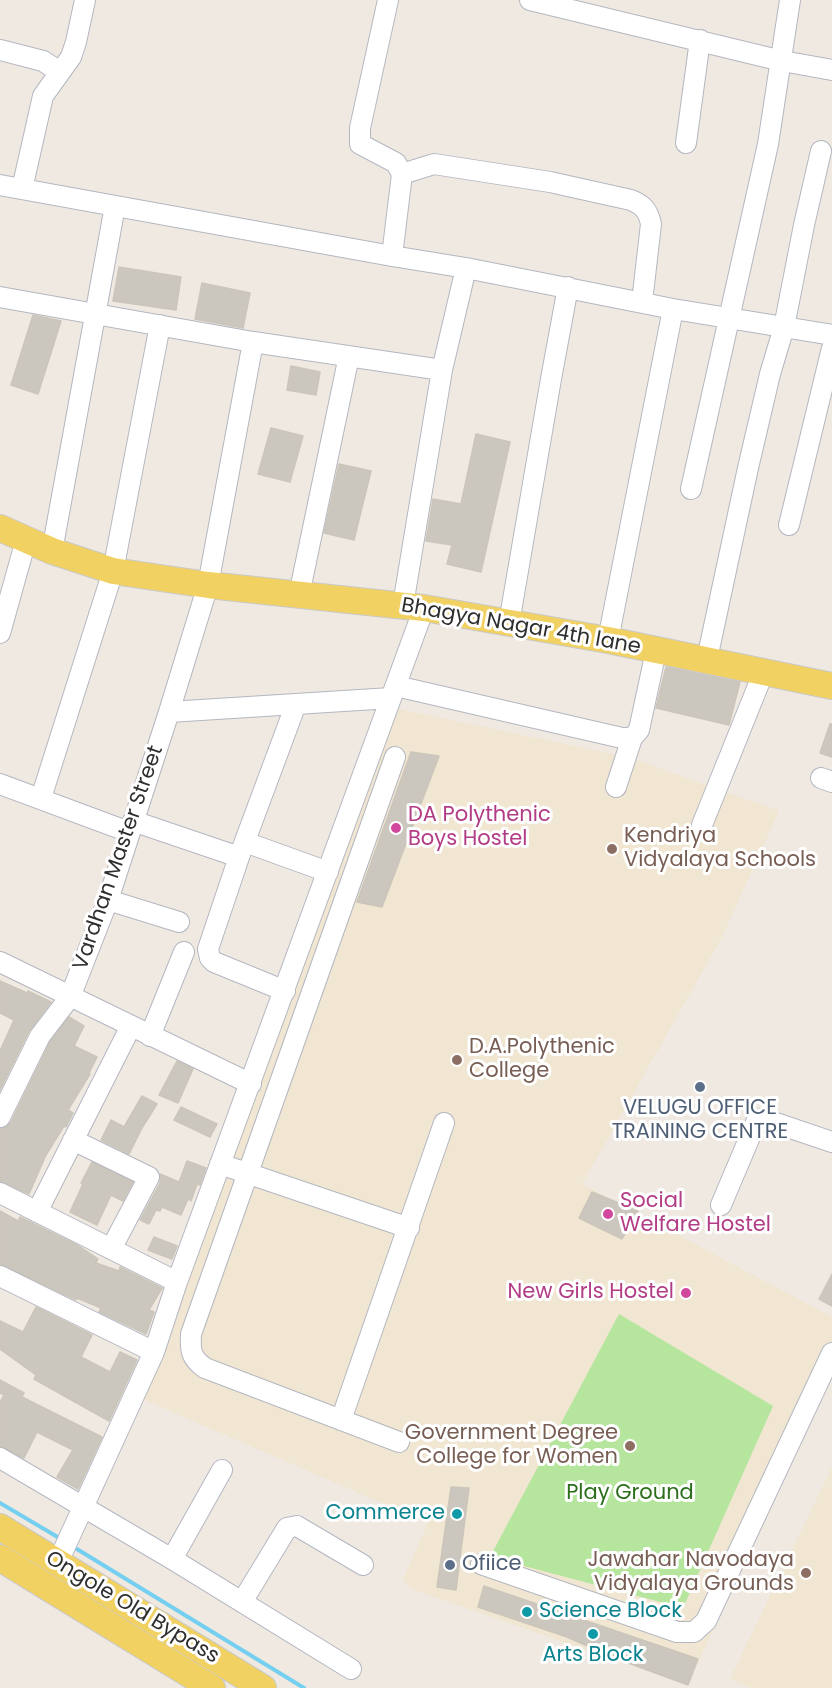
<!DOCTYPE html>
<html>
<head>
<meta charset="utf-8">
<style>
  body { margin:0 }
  canvas { display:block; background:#efe9e1 }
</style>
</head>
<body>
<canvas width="832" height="1688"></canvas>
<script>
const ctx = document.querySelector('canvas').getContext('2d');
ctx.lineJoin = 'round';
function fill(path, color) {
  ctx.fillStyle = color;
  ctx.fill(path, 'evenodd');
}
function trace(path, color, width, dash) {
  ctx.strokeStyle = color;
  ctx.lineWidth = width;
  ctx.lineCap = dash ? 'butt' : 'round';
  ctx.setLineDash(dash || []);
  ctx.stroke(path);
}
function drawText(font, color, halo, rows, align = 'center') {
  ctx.font = font + ' Poppins,sans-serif';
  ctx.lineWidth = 6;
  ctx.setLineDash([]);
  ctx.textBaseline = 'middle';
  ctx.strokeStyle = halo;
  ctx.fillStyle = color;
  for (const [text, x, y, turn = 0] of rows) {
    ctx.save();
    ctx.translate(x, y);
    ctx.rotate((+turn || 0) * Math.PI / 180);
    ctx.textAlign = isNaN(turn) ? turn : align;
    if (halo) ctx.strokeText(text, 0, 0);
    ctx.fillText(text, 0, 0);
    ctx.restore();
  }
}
const education = new Path2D(`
  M390,707L631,758L779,811L722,937L582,1184L832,1317V1369L688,1685L411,1589L403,1579L428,1523L140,1398Z
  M832,1467V1688H751L730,1679Z`);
const green = new Path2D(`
  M619,1314L773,1406L683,1608L490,1557Z`);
const stream = new Path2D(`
  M0,1503L61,1539
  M72,1546L304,1688`);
const building = new Path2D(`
  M119,267L181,277L176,310L113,301Z
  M202,283L250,293L243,328L195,319Z
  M33,315L61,321L38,394L11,385Z
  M291,366L320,372L316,395L287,390Z
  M271,428L303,436L290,482L258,474Z
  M476,434L510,442L481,572L447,564L452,545L426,541L433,499L461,504Z
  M339,464L371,471L354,540L324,533Z
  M666,667L740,682L729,725L656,708Z
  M830,724H832V757L820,753Z
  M411,752L439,756L382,907L357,902Z
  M0,981L27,993L28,991L51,1002L29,1031L0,1090V1051L14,1020L0,1013Z
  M69,1017L84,1026L74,1046L97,1057L89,1073L90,1074L68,1110L73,1113L66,1127L64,1126L46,1155L29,1194L0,1181V1129L6,1127L11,1122L50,1042Z
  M177,1061L193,1069L178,1103L159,1095Z
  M142,1096L157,1104L142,1128L129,1154L101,1140L111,1120L124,1127Z
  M181,1107L217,1124L210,1137L174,1120Z
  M187,1161L206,1168L200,1185L197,1184L191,1201L188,1199L181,1215L162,1207L160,1211L156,1210L149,1224L140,1220L160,1183V1174L179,1182Z
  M92,1162L133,1182L123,1201L111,1195L97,1225L70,1212L83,1184L81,1183Z
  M592,1192L638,1211L622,1239L579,1218Z
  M0,1211L18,1221L20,1217L79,1246L98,1259L96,1263L119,1271L120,1267L162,1288L149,1310L154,1312L146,1334L99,1312L101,1308L77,1298L76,1300L0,1264Z
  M154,1237L177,1246L172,1259L148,1250Z
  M832,1274V1306L819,1299Z
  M36,1307L92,1335L81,1357L110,1372L120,1352L137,1360L109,1421L34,1379L36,1375L0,1349V1321L23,1332Z
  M0,1380L24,1393L22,1397L102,1437L78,1489L57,1477L73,1450L37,1432L24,1458L0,1446V1402L4,1395L0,1393Z
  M451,1487L469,1488L456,1590L437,1587Z
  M484,1586L698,1659L688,1685L612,1657L567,1637L478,1607Z`);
const minor = new Path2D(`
  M388,0L360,128V144L396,163L402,174L392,256
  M530,0L782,61L832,70
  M0,50L43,61L60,72
  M686,143L700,40
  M402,174L434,164L550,182L631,200C643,205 648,210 651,224L642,302
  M0,185L392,256L466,268L673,309L832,335
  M22,189L43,96L71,57L76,42L85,0
  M0,297L253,342L442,370
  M691,489L768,144L790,0
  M789,525L832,348
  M52,551L115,206
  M299,595L349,356
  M403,605L442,370L466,268
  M509,623L551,379L568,287
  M0,633L26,540
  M608,640L673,309
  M707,659L748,468L770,374L784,327L804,225L821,151
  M396,686L622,738H632L639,730L656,651
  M169,712L391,698
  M395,757L191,1334C190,1351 191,1358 205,1368L399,1442
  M821,778L832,782
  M0,784L129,832
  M616,787L632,738
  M41,798L113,571L160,325
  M133,821L239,857
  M702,825L764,671
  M245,842L328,872
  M108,900L179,922
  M0,962L251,1084
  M285,991L214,962L210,958L208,949L239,857L296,704
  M150,1036L184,952
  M0,1117L40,1036L70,997L108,900L169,712L208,585L253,342
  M73,1140L149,1177L111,1249
  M220,1164L409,1228
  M0,1193L177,1282
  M721,1205L757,1120L764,1119L832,1142
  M37,1212L131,1026
  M0,1276L154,1352
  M341,1420L444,1123
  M0,1458L172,1559L351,1669
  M172,1559L222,1470
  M58,1562L154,1352L177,1282L424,608
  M481,1564L677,1632H694L706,1621L832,1353
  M242,1602L287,1528L297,1526L363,1565`);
const major = new Path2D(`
  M0,528L52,551L113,571L208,585L424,608L608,640L832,686
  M0,1527L263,1688
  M0,1558L212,1688`);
const markers = [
  [396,828,6,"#d1479c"],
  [612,849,6,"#8d6e63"],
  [457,1060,6,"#8d6e63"],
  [700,1087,6,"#5c6f8a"],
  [608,1214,6,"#d1479c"],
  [686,1293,6,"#d1479c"],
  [630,1446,6,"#8d6e63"],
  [457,1514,6,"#0f9aa8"],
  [450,1565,6,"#5c6f8a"],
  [806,1573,6,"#8d6e63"],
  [527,1612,6,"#0f9aa8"],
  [593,1634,6,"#0f9aa8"]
];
const streetNames = [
  ["Bhagya Nagar 4th lane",521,627,10],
  ["Vardhan Master Street",119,858,-71],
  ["Ongole Old Bypass",132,1608,31]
];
const hotelNames = [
  ["DA Polythenic",408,816],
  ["Boys Hostel",408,840],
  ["Social",620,1202],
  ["Welfare Hostel",620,1226],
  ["New Girls Hostel",674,1293,"right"]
];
const educationNames = [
  ["Kendriya",624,837],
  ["Vidyalaya Schools",624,861],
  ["D.A.Polythenic",469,1048],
  ["College",469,1072],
  ["Government Degree",618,1434,"right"],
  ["College for Women",618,1458,"right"],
  ["Jawahar Navodaya",794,1561,"right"],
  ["Vidyalaya Grounds",794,1585,"right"]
];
const serviceNames = [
  ["VELUGU OFFICE",700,1109],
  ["TRAINING CENTRE",700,1133],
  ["Ofiice",462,1565,"left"]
];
const parkNames = [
  ["Play Ground",630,1494]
];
const cultureNames = [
  ["Commerce",445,1514],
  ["Science Block",539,1612,"left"],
  ["Arts Block",593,1656,"center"]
];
fill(education, '#f0e6d1');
fill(green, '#b6e59e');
trace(stream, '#75cff0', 4);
fill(building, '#cbc7bf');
trace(building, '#cbc5ba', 1.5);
trace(minor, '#b4b7c1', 22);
trace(major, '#c9c9c9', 28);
trace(minor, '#fff', 20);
trace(major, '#f2d163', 26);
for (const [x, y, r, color] of markers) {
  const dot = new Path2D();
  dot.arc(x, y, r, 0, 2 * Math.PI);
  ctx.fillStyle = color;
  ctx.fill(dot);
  trace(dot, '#fff', 2);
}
drawText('21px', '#2e2e2e', '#fff', streetNames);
drawText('21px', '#b23c85', '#fff', hotelNames, 'left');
drawText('21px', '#785e54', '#fff', educationNames, 'left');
drawText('21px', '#4e5e75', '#fff', serviceNames);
drawText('21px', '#2c6e1b', '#fff', parkNames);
drawText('21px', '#0d838f', '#fff', cultureNames, 'right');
</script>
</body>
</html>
